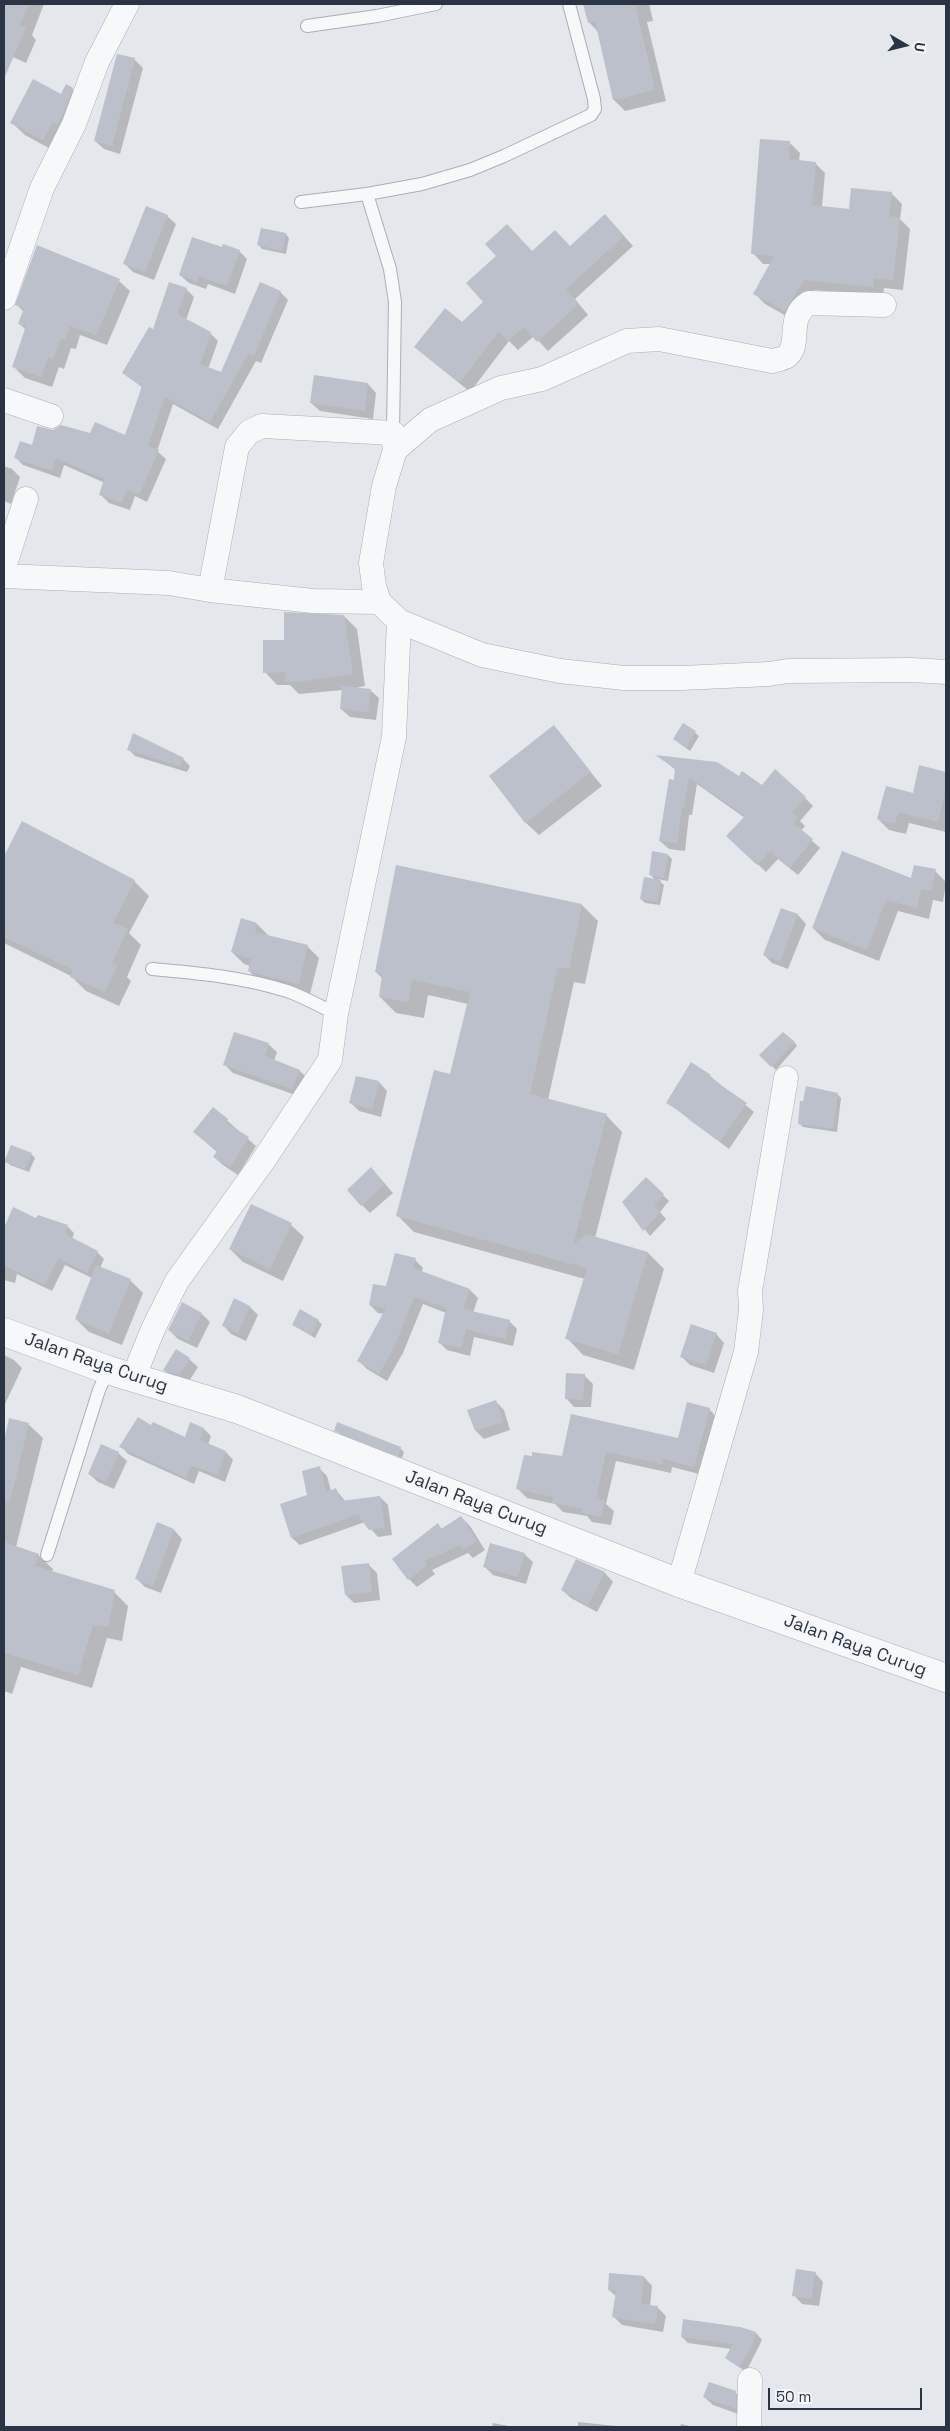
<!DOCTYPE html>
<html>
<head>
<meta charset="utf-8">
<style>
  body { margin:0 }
  #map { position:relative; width:950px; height:2431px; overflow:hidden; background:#e4e7ec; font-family:"Space Grotesk",sans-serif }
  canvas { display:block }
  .frame { position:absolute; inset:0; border:5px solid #2b3445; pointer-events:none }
  .north { position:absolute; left:880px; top:20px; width:50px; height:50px; -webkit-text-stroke:4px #f4f6f9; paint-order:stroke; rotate:98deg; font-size:14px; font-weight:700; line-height:20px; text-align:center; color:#2b3445 }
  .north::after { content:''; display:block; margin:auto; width:18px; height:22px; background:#2b3445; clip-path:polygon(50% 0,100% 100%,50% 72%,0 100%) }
  .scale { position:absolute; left:768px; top:2388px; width:154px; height:22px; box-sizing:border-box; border:2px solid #2b3445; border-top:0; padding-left:6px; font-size:15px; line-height:18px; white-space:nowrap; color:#2b3445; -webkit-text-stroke:4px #f4f6f9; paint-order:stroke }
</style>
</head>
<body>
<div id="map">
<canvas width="950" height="2431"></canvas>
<div class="frame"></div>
<div class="north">U</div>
<div class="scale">50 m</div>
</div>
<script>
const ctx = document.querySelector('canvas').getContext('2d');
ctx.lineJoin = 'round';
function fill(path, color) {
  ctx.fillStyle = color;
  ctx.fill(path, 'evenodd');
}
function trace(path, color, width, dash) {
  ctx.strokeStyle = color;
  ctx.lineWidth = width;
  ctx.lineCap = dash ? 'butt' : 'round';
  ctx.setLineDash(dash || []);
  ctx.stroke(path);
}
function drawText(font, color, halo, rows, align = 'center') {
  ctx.font = font + ' "Space Grotesk",sans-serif';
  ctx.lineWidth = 4;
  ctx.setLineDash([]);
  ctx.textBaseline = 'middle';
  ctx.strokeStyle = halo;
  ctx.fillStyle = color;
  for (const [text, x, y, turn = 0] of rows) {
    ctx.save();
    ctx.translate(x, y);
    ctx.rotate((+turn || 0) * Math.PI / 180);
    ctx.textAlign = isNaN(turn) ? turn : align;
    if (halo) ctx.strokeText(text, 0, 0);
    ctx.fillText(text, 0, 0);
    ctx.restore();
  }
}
const shadow = new Path2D(`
  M4,4H44L32,35L36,40L26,63L4,53Z
  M584,4H649L653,21L647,22L666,101L625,111L614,100L598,32L589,22Z
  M134,59L143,68L120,154L104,149L95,141Z
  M72,89L85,102L56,152L25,135L12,123Z
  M790,143L800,153L799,161L815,163L825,173L822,207L850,210L891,193L902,204L900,219L910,229L903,290L884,288L883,297L815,290L795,321L765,304L755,294L771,264H763L753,253Z
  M167,216L176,224L154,280L133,272L125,264Z
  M615,226L633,246L575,299L588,315L548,351L534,336L518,350L509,341L470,392L416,347L462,323L485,302L532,252L570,247Z
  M286,234L289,238L286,254L262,249L259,245Z
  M223,248L239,251L247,259L235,294L208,284L206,289L189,283L180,275Z
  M119,281L130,291L107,345L80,335L76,349L71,348L64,369L59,367L52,387L25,378L14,367L26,330L20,324L24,312L17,305Z
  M186,289L194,297L186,320L210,333L218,341L208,369L221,374L280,292L288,300L261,363L256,361L218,429L173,404L157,451L166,459L147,502L135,496L130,510L109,503L101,495L105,483L64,465L60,478L23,465L15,457L53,431L126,437L143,388L123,373Z
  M368,384L376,393L373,419L320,411L311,403Z
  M4,466L12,469L20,477L11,504L4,501Z
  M344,616L357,629L365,686L356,688L370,690L379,698L376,720L350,717L341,709L343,690L299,694L290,685H277L265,672L285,641Z
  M684,724L699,736L690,751L674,739Z
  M553,726L602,786L539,835L526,823L490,776Z
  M129,750L183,759L190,766L187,772L135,756Z
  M659,757L739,778L805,798L813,806L800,821L805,826L801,831L820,848L798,875L778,859L766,872L736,844L745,818L697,784L692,815H689L685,851L669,849L660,841L676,770Z
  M920,767L946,773V832L909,823L906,834L889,830L878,819L914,794Z
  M22,823L134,881L149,896L129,933L141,945L127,977L131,981L119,1006L86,991L71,976L4,943V858Z
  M668,855L672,859L668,881L657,879L664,885L660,905L645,903L641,899L656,881L650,874Z
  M397,866L582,905L598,921L585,984L574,982L548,1100L606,1115L622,1132L595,1238L648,1253L664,1269L634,1370L583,1355L567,1338L585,1279L414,1232L398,1216L451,1075L468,1004L428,995L424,1018L396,1013L380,997L383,979L376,972Z
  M935,871L946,882L943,902L933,900L929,919L898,911L879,961L825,940L813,928Z
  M781,909L798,915L806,924L788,969L772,963L764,955Z
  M242,919L257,924L269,936L307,946L319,958L310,994L261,983L249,971L250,966L244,964L232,952Z
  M794,1042L797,1046L776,1070L761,1055Z
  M268,1044L277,1052L274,1061L300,1071L308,1079L301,1097L233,1073L225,1065Z
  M710,1076L754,1112L729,1149L668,1103Z
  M379,1082L387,1091L381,1117L359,1111L351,1103Z
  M837,1094L841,1098L837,1132L803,1127L799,1123Z
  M213,1108L256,1146L238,1175L223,1165L214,1157L217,1152L194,1132Z
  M31,1154L35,1158L29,1172L10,1165L6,1161Z
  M379,1177L393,1193L370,1213L362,1205Z
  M646,1179L669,1201L660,1212L666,1219L650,1236L623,1202Z
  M14,1209L37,1220L67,1226L74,1233L72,1239L97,1252L104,1259L100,1268L130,1280L143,1293L122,1345L89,1332L76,1319L92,1278L65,1265L52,1291L17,1274L15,1283L4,1280V1232Z
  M291,1225L304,1237L283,1281L243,1262L230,1249Z
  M415,1260L423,1268L421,1273L470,1290L478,1298L473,1313L509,1321L517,1329L513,1346L474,1337L470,1356L447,1350L439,1342L446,1313L423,1304L403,1353L387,1381L367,1369L359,1361L384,1314L378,1313L370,1305Z
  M235,1300L250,1307L258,1315L246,1341L231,1334L223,1325Z
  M202,1314L210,1322L197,1348L178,1339L169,1330Z
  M318,1321L322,1324L315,1338L293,1325Z
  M716,1334L724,1343L714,1373L690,1365L681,1356Z
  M4,1355L14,1360L22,1368L4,1406Z
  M189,1359L198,1367L188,1383L173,1378L164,1370Z
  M584,1375L593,1384L591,1407H574L566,1398Z
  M495,1401L504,1410L510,1430L484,1439L476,1431L469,1410Z
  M709,1409L718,1419L703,1475L672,1467L671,1473L616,1461L606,1504L614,1511L611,1525L592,1522L587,1516L563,1512L555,1504L527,1498L518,1489L563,1457L679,1440Z
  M10,1419L28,1424L43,1438L16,1547L38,1555L53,1569L51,1573L114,1592L128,1606L122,1641L107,1638L92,1688L21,1667L12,1694L4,1691V1446Z
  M152,1427L185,1439L204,1429L211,1436L208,1445L226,1452L233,1460L225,1482L199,1471L194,1484L128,1454L121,1446Z
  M336,1430L400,1448L404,1452L402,1458L340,1434Z
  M118,1453L127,1461L114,1489L98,1482L89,1474Z
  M319,1468L327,1476L331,1491L336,1490L346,1502L380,1497L388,1505L392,1535L378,1537L365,1522L300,1545L292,1538Z
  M461,1517L470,1526L485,1550L473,1558L468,1553L432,1570L435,1574L417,1587L409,1579L438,1525L442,1529Z
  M157,1524L174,1530L182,1539L161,1593L145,1587L136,1578Z
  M524,1554L533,1562L526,1584L493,1575L485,1567Z
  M577,1561L605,1573L613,1582L597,1612L571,1598L562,1590Z
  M368,1564L377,1573L380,1600L354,1603L346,1595L343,1567Z
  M815,2273L823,2282L819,2306L802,2304L794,2295Z
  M644,2277L652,2286L650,2306L657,2307L666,2316L663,2332L622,2325L614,2317L617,2297L609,2290Z
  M739,2328L756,2333L762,2340L746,2372L726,2358L731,2349L688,2343L682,2337Z
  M735,2392L744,2401V2416L713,2405L704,2397Z
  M578,2422L616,2426L617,2427H578Z
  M493,2423L514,2427H515H492Z
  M681,2424L694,2427H680Z`);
const building = new Path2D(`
  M4,4H29L20,25L26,28L4,79Z
  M583,4H635L655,90L613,100L595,21L588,23Z
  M117,54L135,58L112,146L94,141Z
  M33,79L61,94L66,84L73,88L58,125L53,122L43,140L10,123Z
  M760,139L790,141L789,159L816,162L812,205L849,209L851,188L892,192L889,216L900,218L893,280L874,278L873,287L804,280L785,311L753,294L774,256L751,254Z
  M146,206L168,215L145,272L123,264Z
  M605,214L624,236L566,289L579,304L537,342L524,327L508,341L499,332L459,383L414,347L445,308L462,322L483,302L466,283L496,256L485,244L507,224L532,251L555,230L570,246Z
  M261,228L286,233L282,251L257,245Z
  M192,237L222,247L223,244L240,250L227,286L199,276L198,282L179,275Z
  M37,245L120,279L96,335L70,326L65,339L61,338L53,359L48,357L41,377L12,367L26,326L18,324L24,308L15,305Z
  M169,282L187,288L177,314L211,332L200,364L221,372L260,282L281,291L254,356L248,354L210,422L165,397L148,446L159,450L139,495L127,490L122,503L99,495L104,479L56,458L52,471L14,458L20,441L32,445L37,426L53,430L61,425L90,433L95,422L125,435L142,386L122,373L149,327L153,329Z
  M314,375L368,383L365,411L310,403Z
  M284,612L344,615L353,674L304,681L285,682V672L263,673V640H284Z
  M342,686L371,689L368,712L340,709Z
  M683,723L696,731L686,748L673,739Z
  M554,725L591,772L525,823L489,776Z
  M133,733L184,758L180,766L127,750Z
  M655,755L717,762L739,776L742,771L762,785L775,769L806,797L792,813L798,817L793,823L813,839L790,868L770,851L757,865L726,836L745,816L689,777L684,808L682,807L677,843L659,841L669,779L674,780L675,768Z
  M919,765L946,772V788L938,822L898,812L895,824L877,819L886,786L913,793Z
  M22,821L135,880L113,923L128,929L112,963L117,966L105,992L70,977L73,970L4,937V856Z
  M652,851L668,854L664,878L649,875Z
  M842,851L911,878L914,865L936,869L931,891L921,889L917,908L886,900L867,950L812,928Z
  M396,865L582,904L569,969L558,967L530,1094L607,1114L573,1245L586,1234L648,1252L618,1354L565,1339L587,1268L396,1216L434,1070L450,1074L470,992L412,980L408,1002L379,997L382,974L375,972Z
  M644,877L661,880L657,902L640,899Z
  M781,908L798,914L780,962L763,955Z
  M241,918L257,923L255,932L308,945L299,984L248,971L251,959L231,952Z
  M234,1032L269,1043L265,1056L300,1070L292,1089L223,1065Z
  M783,1032L795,1042L771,1067L759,1055Z
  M691,1062L711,1075L709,1077L747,1103L720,1142L688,1119L689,1117L666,1103Z
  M356,1076L379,1081L372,1109L349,1103Z
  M806,1086L838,1093L833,1129L798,1124L800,1101H803Z
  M213,1107L228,1119L226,1123L249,1137L230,1167L213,1157L217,1151L193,1132Z
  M11,1145L32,1153L25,1169L4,1162Z
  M371,1167L385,1184L361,1206L347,1190Z
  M646,1177L664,1194L654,1206L661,1212L643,1231L622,1202Z
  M251,1204L292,1223L270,1269L229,1249Z
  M13,1207L36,1218L38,1215L68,1225L65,1234L98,1251L87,1273L58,1258L45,1285L4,1265V1228Z
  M395,1253L416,1258L413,1268L470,1289L463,1309L510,1320L505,1339L466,1329L462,1348L438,1343L446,1308L414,1297L395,1345L379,1374L357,1361L386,1308L369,1305L373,1284L386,1286Z
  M96,1265L131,1279L109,1334L75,1319Z
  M234,1298L250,1306L238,1333L222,1326Z
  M182,1302L202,1313L188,1341L168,1330Z
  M300,1309L319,1320L311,1335L292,1325Z
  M691,1324L717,1333L706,1365L680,1357Z
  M176,1349L190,1358L179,1375L163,1370Z
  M566,1373L585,1374L583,1400L565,1399Z
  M496,1400L503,1422L475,1431L467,1410Z
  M687,1402L710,1408L694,1467L663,1459L662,1464L606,1452L596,1499L605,1500L601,1517L581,1513L582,1509L552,1503L553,1497L516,1489L524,1455L532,1456V1452L562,1456L571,1414L678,1438Z
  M138,1417L151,1425L153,1422L185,1437L190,1422L204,1428L200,1440L226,1451L217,1475L191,1465L186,1478L119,1447Z
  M9,1418L29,1423L10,1501L4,1500V1441Z
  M337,1422L401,1447L398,1456L334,1431Z
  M101,1444L119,1452L106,1482L88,1474Z
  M320,1466L326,1492L336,1488L341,1501L380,1496L385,1527L369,1530L360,1518L359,1514L291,1538L280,1504L307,1495L302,1471Z
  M461,1516L477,1541L463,1550L460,1545L425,1561L427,1565L408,1580L392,1559L438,1523L441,1529Z
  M157,1522L174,1529L153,1586L135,1579Z
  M4,1542L39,1554L35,1566L115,1590L108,1627L93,1625L78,1675L4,1653Z
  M490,1543L525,1553L518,1577L483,1567Z
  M576,1559L605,1572L588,1605L561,1590Z
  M369,1563L372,1592L345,1595L341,1566Z
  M796,2269L816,2272L811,2299L792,2296Z
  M609,2273L644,2276L641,2304L658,2306L655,2324L612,2317L616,2291L608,2290Z
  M683,2319L740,2327L756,2332L753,2344L739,2367L725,2358L733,2344L681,2337Z
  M709,2382L736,2391V2409L703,2397Z`);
const service = new Path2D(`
  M307,26L377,16L436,4
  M367,194L390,269L395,302L393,433
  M301,202L367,194L422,184L470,170L504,156L591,115L595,109L594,99L569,4
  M152,969C198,973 242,977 287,991C304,997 320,1006 336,1014
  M47,1555L99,1390L108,1370`);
const minor = new Path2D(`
  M4,298L42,188L74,124L97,62L127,4
  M4,400L51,416
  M4,567L26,499
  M4,576L169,583L210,590L313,601L379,602L399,621L482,655L560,671L624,678H681L769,674L788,671L911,670L946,672
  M210,590L237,447L249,432L262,426L393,433L395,450
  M379,602L374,586L371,563L384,486L395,450L430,420L501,388L542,379L627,341L659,339L772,361C776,360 783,359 787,356C802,344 785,318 809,303L884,305
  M133,1378L154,1327L177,1281L263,1161L330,1060L336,1014L394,737L399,621
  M679,1583L746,1352L751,1310L750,1291L786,1078
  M749,2427L750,2380`);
const tertiary = new Path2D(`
  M4,1332L108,1370L237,1409L679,1583L946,1678`);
const streetNames = [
  ["Jalan Raya Curug",96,1363,19],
  ["Jalan Raya Curug",476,1503,21],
  ["Jalan Raya Curug",855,1646,20]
];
fill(shadow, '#0003');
fill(building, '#bbc0ca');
trace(service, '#a9aeb7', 14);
trace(minor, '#a9aeb7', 25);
trace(tertiary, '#a9aeb7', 29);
trace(service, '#f7f8fa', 12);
trace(minor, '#f7f8fa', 24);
trace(tertiary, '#f7f8fa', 28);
drawText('18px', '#2b3445', '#f4f6f9', streetNames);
</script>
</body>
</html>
